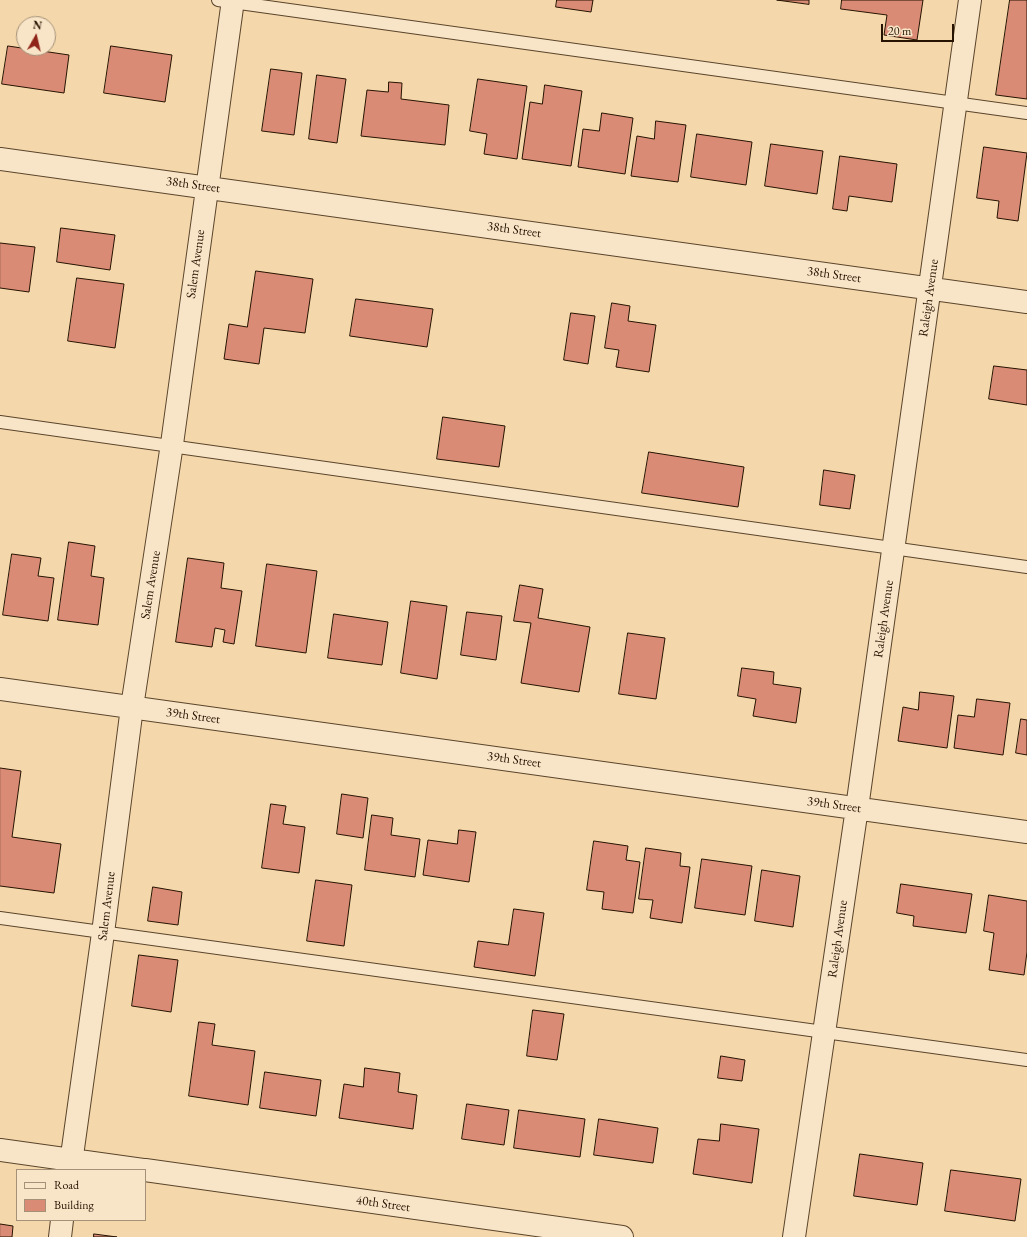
<!DOCTYPE html>
<html>
<head>
<meta charset="utf-8">
<style>
  body { margin:0 }
  #map { position:relative; width:1027px; height:1237px; overflow:hidden; background:#f4d7aa; font-family:"EB Garamond",serif }
  canvas { display:block }
  .legend { position:absolute; left:16px; top:1169px; width:130px; height:52px; box-sizing:border-box; background:#f8e5c8; border:1px solid #a49178; margin:0; padding:5px 7px; list-style:none; font-size:12px; color:#261301 }
  .legend li { display:flex; align-items:center; gap:8px; height:20px }
  .legend b { width:20px; border:1px solid #a49178 }
  .north { position:absolute; left:16px; top:16px; width:40px; height:40px; box-sizing:border-box; background:#f8e5c8; border:1px solid #a49178; border-radius:50%; rotate:8deg; font-size:11px; font-weight:700; line-height:16px; text-align:center; color:#261301 }
  .north::after { content:''; display:block; margin:auto; width:14px; height:18px; background:#8f2418; clip-path:polygon(50% 0,100% 100%,50% 72%,0 100%) }
  .scale { position:absolute; left:881px; top:24px; width:73px; height:18px; box-sizing:border-box; border:2px solid #261301; border-top:0; padding-left:5px; font-size:12px; line-height:14px; white-space:nowrap; color:#261301; -webkit-text-stroke:3px #f8e5c8; paint-order:stroke }
</style>
</head>
<body>
<div id="map">
<canvas width="1027" height="1237"></canvas>
<ul class="legend">
<li><b style="height:5px;background:#f8e5c8"></b>Road</li>
<li><b style="height:11px;background:#d98b76"></b>Building</li>
</ul>
<div class="north">N</div>
<div class="scale">20 m</div>
</div>
<script>
const ctx = document.querySelector('canvas').getContext('2d');
ctx.lineJoin = 'round';
function fill(path, color) {
  ctx.fillStyle = color;
  ctx.fill(path, 'evenodd');
}
function trace(path, color, width, dash) {
  ctx.strokeStyle = color;
  ctx.lineWidth = width;
  ctx.lineCap = dash ? 'butt' : 'round';
  ctx.setLineDash(dash || []);
  ctx.stroke(path);
}
function drawText(font, color, halo, rows, align = 'center') {
  ctx.font = font + ' "EB Garamond",serif';
  ctx.lineWidth = 3;
  ctx.setLineDash([]);
  ctx.textBaseline = 'middle';
  ctx.strokeStyle = halo;
  ctx.fillStyle = color;
  for (const [text, x, y, turn = 0] of rows) {
    ctx.save();
    ctx.translate(x, y);
    ctx.rotate((+turn || 0) * Math.PI / 180);
    ctx.textAlign = isNaN(turn) ? turn : align;
    if (halo) ctx.strokeText(text, 0, 0);
    ctx.fillText(text, 0, 0);
    ctx.restore();
  }
}
const building = new Path2D(`
  M557,0H593L591,12L556,7Z
  M777,0H809V4Z
  M842,0H923L917,40L884,35L887,15L841,9Z
  M1010,0H1027V99L996,95Z
  M8,46L69,55L64,93L2,84Z
  M111,46L172,55L165,102L104,93Z
  M271,69L302,73L294,135L262,131Z
  M317,75L346,79L337,143L309,139Z
  M478,79L527,86L517,159L484,154L487,134L470,131Z
  M389,82L402,83L401,99L449,105L445,145L361,136L367,90L388,92Z
  M545,85L582,91L571,166L522,159L530,102L542,104Z
  M602,113L633,118L625,174L578,167L583,129L599,131Z
  M656,121L686,125L678,182L631,176L637,136L654,139Z
  M697,134L752,142L746,185L691,177Z
  M771,144L823,151L817,194L765,186Z
  M984,147L1027,153L1018,221L997,218L999,201L977,198Z
  M840,156L897,164L892,202L849,196L847,211L833,209Z
  M61,228L115,235L110,270L57,262Z
  M0,243L35,247L29,292L0,288Z
  M256,271L313,279L305,333L264,328L259,364L224,359L229,324L247,327Z
  M77,278L124,284L115,348L68,341Z
  M356,299L433,309L427,347L350,336Z
  M612,303L630,306L628,321L656,325L649,372L616,367L619,350L605,348Z
  M571,313L595,316L588,364L564,360Z
  M994,366L1027,370V405L989,399Z
  M443,417L505,426L499,467L437,459Z
  M649,452L744,467L738,507L642,493Z
  M824,470L855,475L850,509L820,505Z
  M69,542L95,546L91,576L104,578L98,625L58,620Z
  M12,554L41,558L38,576L54,578L48,621L3,615Z
  M188,558L224,563L221,588L242,591L234,644L223,642L225,630L215,628L212,647L176,642Z
  M267,564L317,571L306,653L256,646Z
  M520,585L543,589L538,618L590,627L579,692L521,683L531,623L514,621Z
  M411,601L447,606L437,679L401,673Z
  M467,612L502,616L496,660L461,655Z
  M334,614L388,622L382,665L328,658Z
  M628,633L665,638L656,699L619,694Z
  M742,668L774,672L773,684L801,688L796,723L753,716L756,699L738,696Z
  M920,692L954,696L947,748L898,741L903,707L918,710Z
  M977,699L1010,703L1003,755L954,748L958,715L974,717Z
  M1021,719L1027,720V755L1016,753Z
  M0,768L21,771L12,837L61,844L54,893L0,886Z
  M342,794L368,798L363,838L337,834Z
  M271,804L286,806L283,824L305,827L299,873L262,868Z
  M372,815L393,818L391,835L420,839L415,877L365,870Z
  M459,830L476,832L469,882L423,875L428,840L457,844Z
  M594,841L628,846L626,860L640,862L633,913L602,909L604,892L587,890Z
  M646,848L681,853L680,866L690,867L682,923L650,918L653,900L639,899Z
  M702,859L752,866L745,915L695,908Z
  M762,870L800,876L793,927L755,921Z
  M316,880L352,885L344,946L307,941Z
  M901,884L972,894L966,933L913,926L914,916L897,913Z
  M153,887L182,892L178,925L148,921Z
  M989,895L1027,901V952L1024,975L989,970L994,933L984,931Z
  M514,909L544,913L535,976L474,967L478,941L508,945Z
  M139,955L178,960L171,1012L132,1006Z
  M533,1010L564,1014L557,1060L527,1056Z
  M199,1022L215,1024L212,1045L255,1051L248,1105L189,1096Z
  M721,1056L745,1060L742,1081L718,1078Z
  M365,1068L400,1073L398,1092L417,1095L413,1129L339,1118L344,1084L363,1087Z
  M265,1072L321,1080L316,1116L260,1108Z
  M467,1104L509,1110L504,1145L462,1139Z
  M519,1110L585,1119L580,1157L514,1148Z
  M599,1119L658,1128L653,1163L594,1155Z
  M721,1124L759,1129L752,1183L693,1174L698,1139L719,1141Z
  M860,1154L923,1163L917,1205L854,1196Z
  M951,1170L1021,1179L1015,1221L945,1211Z
  M0,1224L13,1226L12,1237H0Z
  M94,1234L117,1237H94Z`);
const lane = new Path2D(`
  M218,0L1027,113
  M0,422L1027,567
  M0,918L1027,1060`);
const street = new Path2D(`
  M0,159L1027,302
  M0,689L1027,832
  M0,1150L143,1170
  M70,1170L103,933L132,707L172,444L233,0
  M145,1170L622,1237
  M60,1237L62,1220
  M794,1237L857,808L970,0`);
const streetNames = [
  ["38th Street",193,185,8],
  ["38th Street",514,230,8],
  ["Salem Avenue",196,264,-82],
  ["38th Street",834,275,8],
  ["Raleigh Avenue",929,298,-82],
  ["Salem Avenue",151,585,-81],
  ["Raleigh Avenue",884,619,-82],
  ["39th Street",193,716,8],
  ["39th Street",514,760,8],
  ["39th Street",834,805,8],
  ["Salem Avenue",107,906,-83],
  ["Raleigh Avenue",838,939,-82],
  ["40th Street",383,1204,8]
];
fill(building, '#d98b76');
trace(building, '#261301', 1);
trace(lane, '#5a442b', 14);
trace(street, '#5a442b', 24);
trace(lane, '#f8e5c8', 12);
trace(street, '#f8e5c8', 22);
drawText('13px', '#261301', '#f8e5c8', streetNames);
</script>
</body>
</html>
